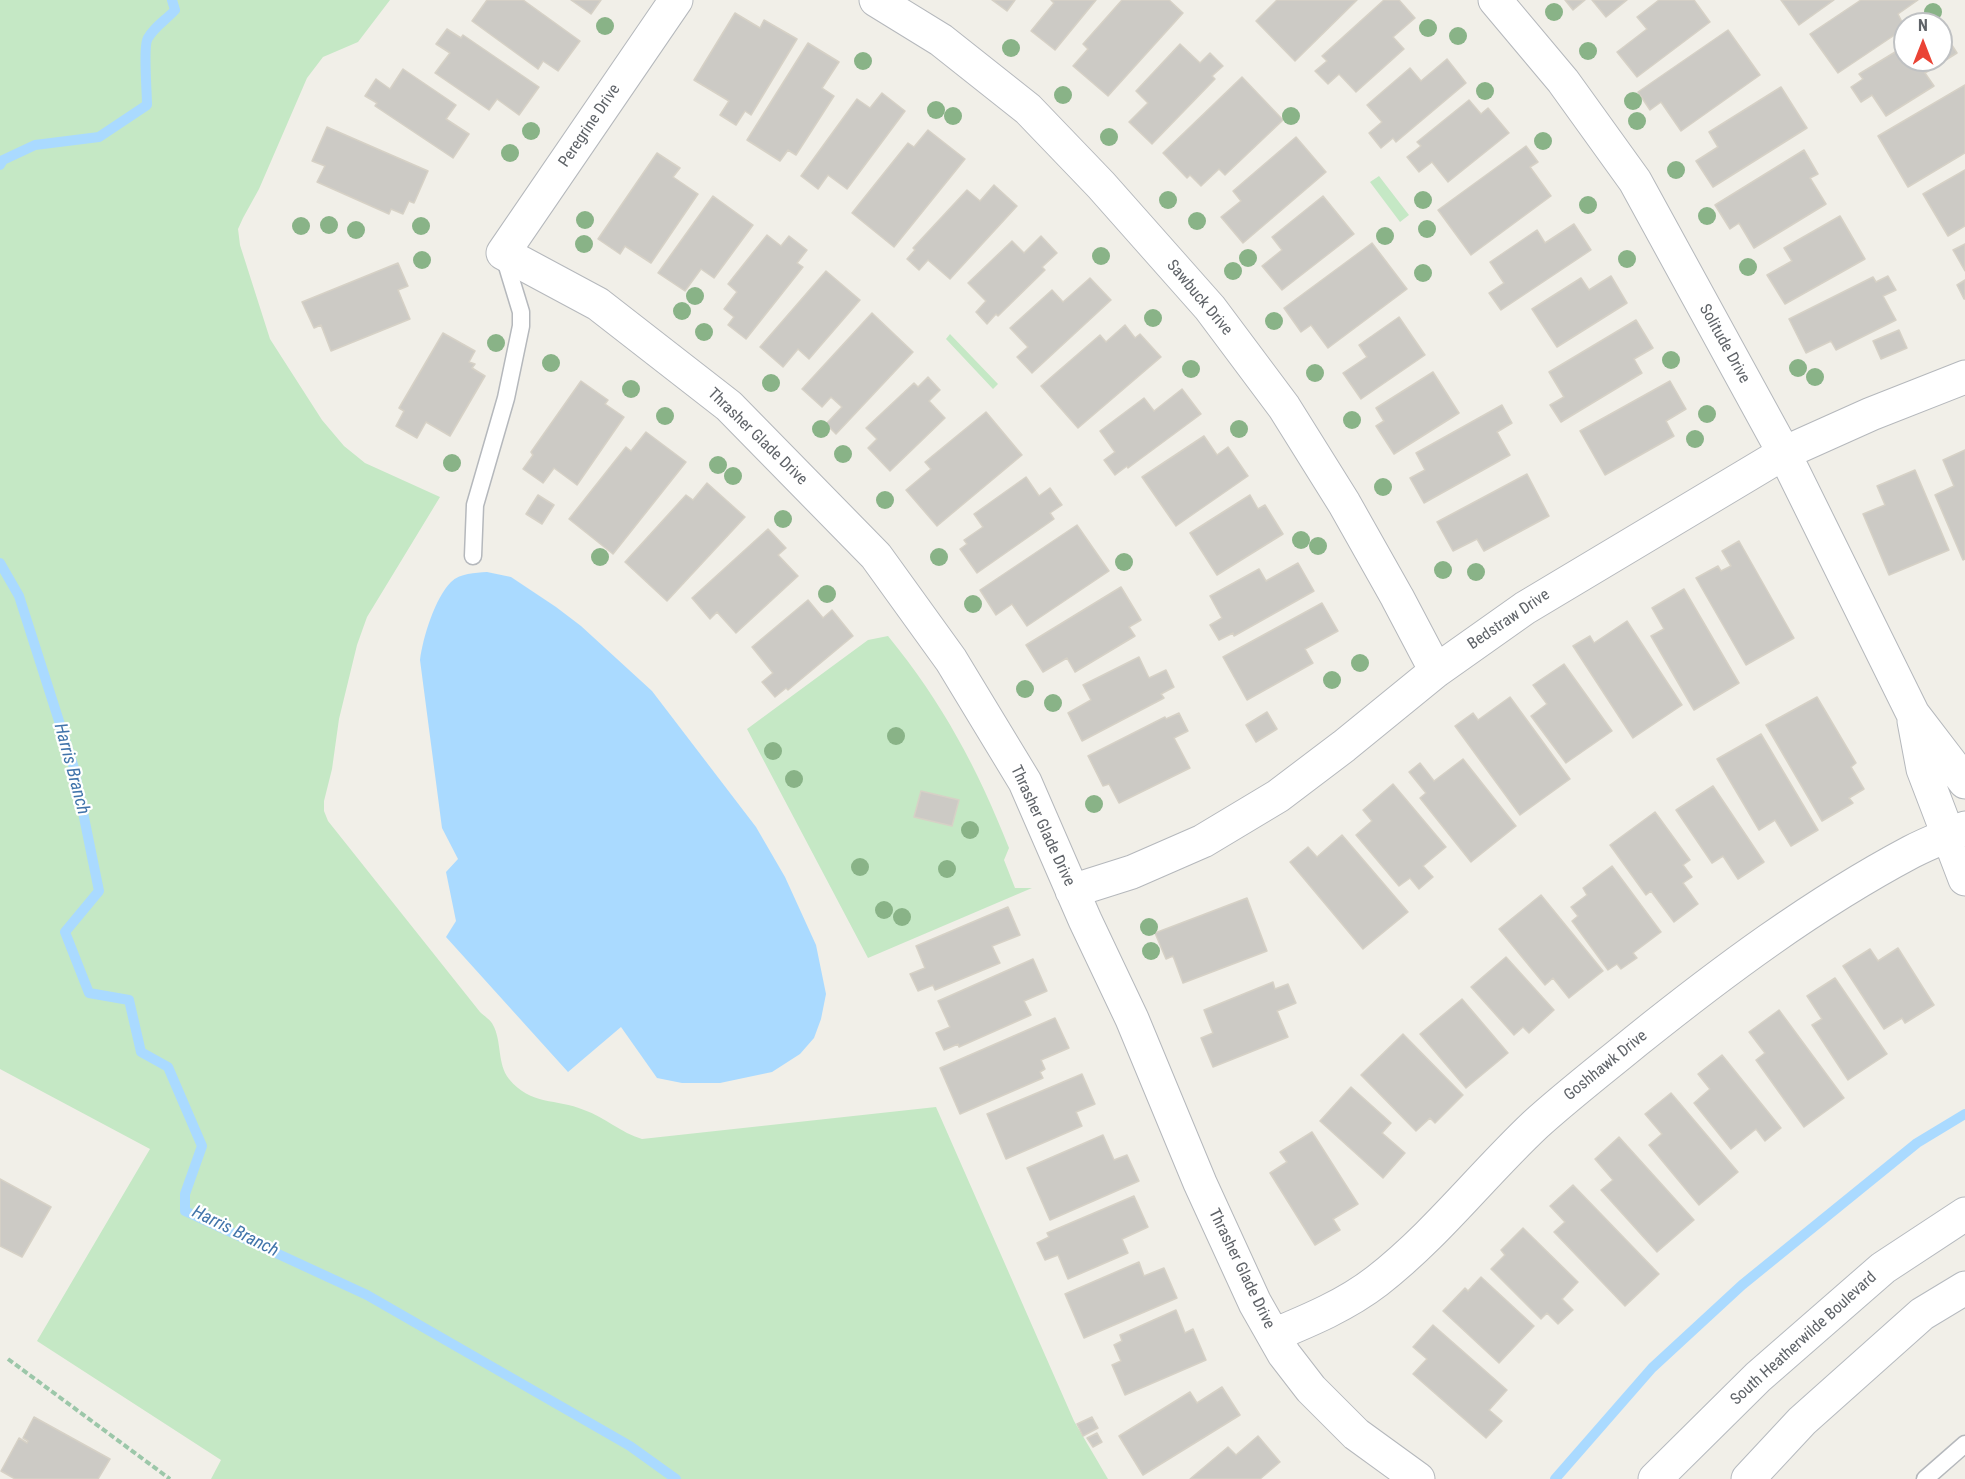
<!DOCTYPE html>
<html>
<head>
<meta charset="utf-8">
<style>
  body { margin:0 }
  #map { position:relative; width:1965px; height:1479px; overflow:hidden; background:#f1efe8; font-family:"Roboto Condensed",sans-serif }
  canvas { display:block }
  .north { position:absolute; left:1893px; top:12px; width:60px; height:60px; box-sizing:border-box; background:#fff; border:2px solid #bfc1c3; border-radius:50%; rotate:0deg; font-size:16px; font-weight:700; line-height:24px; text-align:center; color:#5f6368 }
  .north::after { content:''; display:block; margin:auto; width:21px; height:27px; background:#ea4335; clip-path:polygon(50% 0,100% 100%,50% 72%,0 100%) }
</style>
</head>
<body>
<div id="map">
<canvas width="1965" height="1479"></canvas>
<div class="north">N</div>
</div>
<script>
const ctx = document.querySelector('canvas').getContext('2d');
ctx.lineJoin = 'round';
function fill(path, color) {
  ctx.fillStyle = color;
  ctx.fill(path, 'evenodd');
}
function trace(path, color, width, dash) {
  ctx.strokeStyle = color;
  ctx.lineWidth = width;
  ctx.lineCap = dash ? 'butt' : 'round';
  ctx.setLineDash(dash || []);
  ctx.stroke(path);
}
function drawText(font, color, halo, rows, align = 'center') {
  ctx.font = font + ' "Roboto Condensed",sans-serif';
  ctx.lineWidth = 4.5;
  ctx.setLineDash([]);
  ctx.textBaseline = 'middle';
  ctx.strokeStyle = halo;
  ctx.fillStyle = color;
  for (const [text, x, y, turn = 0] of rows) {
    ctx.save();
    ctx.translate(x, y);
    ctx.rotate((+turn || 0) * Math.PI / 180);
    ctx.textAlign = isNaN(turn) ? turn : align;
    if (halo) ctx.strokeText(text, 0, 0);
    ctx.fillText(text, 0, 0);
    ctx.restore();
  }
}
const green = new Path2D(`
  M0,0H390L358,42L323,57L307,78L259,189L243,218L238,229L240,245L270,339L322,420L344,446L365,463L440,497L367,617L357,645L339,719L332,769L324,801V811L328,821L480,1012C484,1016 491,1020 493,1025C502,1041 497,1064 509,1079C531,1106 556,1098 584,1110C605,1117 621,1133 642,1139L936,1107L1074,1421L1108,1479H211L221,1460L37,1341L150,1149L0,1069Z
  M1379,176L1409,215L1400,222L1370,182Z
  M950,334L998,384L993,389L946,339Z
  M888,636C942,702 978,769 1009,848L1004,860L1015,888H1032L868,958L747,729L868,640Z`);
const water = new Path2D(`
  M487,572L511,577L556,607L581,626L652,691L756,827L785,877L816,945L826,994L821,1019L814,1038L800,1054L772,1072L720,1083H682L657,1078L621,1027L568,1072L446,937L456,921L446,872L458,859L442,828L420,660C423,637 435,598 451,582C460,573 475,573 487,572Z`);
const stream = new Path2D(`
  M0,165L3,160L35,145L99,137L147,105C147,92 143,45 148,38C155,26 166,20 175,10L172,0
  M0,563L19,596L74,768L99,891L65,932L89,993L129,1000L141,1052L168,1067L202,1146L185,1194V1211L367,1295L630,1446L676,1479
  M1555,1479L1652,1368L1742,1285L1917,1143L1965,1114`);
const building = new Path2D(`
  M487,0H523L580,41L558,71L543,61L538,69L472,21Z
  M571,0H601L591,14Z
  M992,0H1015L1007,11Z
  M1051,0H1096L1055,50L1031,31L1054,3Z
  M1122,0H1169L1183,13L1108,96L1073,66L1088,49L1083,44Z
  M1277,0H1357L1295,61L1256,21Z
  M1384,0H1399L1415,18L1393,37L1404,49L1356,92L1339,74L1328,84L1315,71L1327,61L1322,56Z
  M1565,0H1585L1573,10Z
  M1592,0H1627L1606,17Z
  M1659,0H1694L1710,22L1637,77L1617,52L1647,29L1637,17Z
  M1781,0H1834L1799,25Z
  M1861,0H1918L1898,14L1905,28L1838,73L1810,34Z
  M735,13L760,28L764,20L797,39L751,115L745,111L736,125L720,115L729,101L694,80Z
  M1941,28L1957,53L1925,73L1934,86L1886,116L1872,95L1861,102L1851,87L1863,79L1859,74L1905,46V60H1941Z
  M447,29L461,38L463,35L539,87L519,115L497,99L489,110L435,73L450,53L436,44Z
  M1728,30L1760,75L1681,131L1661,102L1650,110L1638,92Z
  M808,43L839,62L822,88L834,96L796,155L788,150L780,161L747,140Z
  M1180,44L1200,63L1210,53L1223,66L1212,76L1215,79L1152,144L1129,122L1148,103L1136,91Z
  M1447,59L1466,83L1396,142L1393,138L1381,148L1369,133L1382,122L1367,105L1410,68L1421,81Z
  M403,69L456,105L446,119L469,134L453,158L375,106L377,103L365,96L376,79L390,89Z
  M1242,77L1283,120L1225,175L1219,169L1201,186L1190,175L1187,178L1163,153Z
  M1965,85V153L1908,187L1878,136Z
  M1781,87L1807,128L1713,187L1696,161L1718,147L1709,132Z
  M882,93L905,111L847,189L828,175L818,189L801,176L857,99L870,108Z
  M1469,100L1481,114L1488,108L1509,133L1448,182L1432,162L1419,172L1407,157L1421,146L1417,142Z
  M327,127L428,171L414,203L409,201L403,214L391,209L389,214L317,182L325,166L312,161Z
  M928,130L965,159L894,247L852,213L908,143L914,147Z
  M1296,137L1326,172L1243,243L1221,217L1241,201L1233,191Z
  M1526,146L1538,162L1530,167L1551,196L1471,255L1438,210Z
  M1804,150L1818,174L1810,178L1826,204L1754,248L1739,223L1730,229L1715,205Z
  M657,153L680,168L673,177L698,194L651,263L625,246L620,254L598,239Z
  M1965,170V226L1948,236L1923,194Z
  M994,185L1017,206L950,279L928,260L919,270L907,259L915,250L913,248L967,190L980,201Z
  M713,196L753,225L714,278L701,269L685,291L658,273Z
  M1323,196L1354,234L1282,290L1262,266L1282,250L1272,237Z
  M1840,216L1865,259L1785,304L1767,275L1792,261L1784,248Z
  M1574,224L1591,250L1501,310L1489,293L1504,283L1490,262L1537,230L1545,243Z
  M767,235L781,246L789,236L807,250L797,263L803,267L746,339L728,325L734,317L724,309L737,292L728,284Z
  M1041,236L1057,253L1042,267L1045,270L998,316L996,314L987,324L976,312L986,301L968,283L1012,241L1024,253Z
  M1372,243L1407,289L1328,348L1311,325L1301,332L1284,308Z
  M1965,244V271L1953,250Z
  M398,263L408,286L398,290L410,319L331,351L321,325L314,328L302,302Z
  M826,271L860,300L809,359L798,349L783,367L760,347Z
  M1611,276L1627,303L1557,347L1532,309L1581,278L1589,290Z
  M1888,276L1896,290L1883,296L1896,320L1836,350L1831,341L1806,353L1789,319L1873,277L1876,282Z
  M1090,278L1111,300L1032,373L1017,357L1028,347L1010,328L1052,290L1063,302Z
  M1965,280V299H1964L1957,285Z
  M872,313L913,352L836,434L826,424L842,407L831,397L822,407L802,389Z
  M1399,317L1425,355L1361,399L1343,373L1367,357L1359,345Z
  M1636,320L1653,348L1634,359L1642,373L1561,422L1550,405L1564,397L1549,372Z
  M1125,325L1135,338L1140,334L1161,357L1078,428L1041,386L1100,335L1106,342Z
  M1899,330L1907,348L1881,359L1873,341Z
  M443,333L475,351L469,362L475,364L472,368L485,376L450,436L426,422L417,438L396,426L404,411L399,408Z
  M1433,372L1459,413L1394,454L1376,426L1384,421L1376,408Z
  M928,377L940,390L929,401L945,418L890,471L868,448L877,439L866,428L914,383L918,387Z
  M581,381L608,400L605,404L624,417L577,485L554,468L543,483L523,469L533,455L531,452Z
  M1670,381L1686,409L1666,421L1674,436L1605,475L1580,431Z
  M1182,389L1201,414L1128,468L1127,466L1115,475L1104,460L1115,452L1100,431L1144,398L1154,411Z
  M1502,405L1512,423L1497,432L1510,455L1424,503L1410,478L1425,470L1416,453Z
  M986,412L1022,455L937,526L906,490L931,469L925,462Z
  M646,432L686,462L613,554L569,519L626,447L631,451Z
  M1204,436L1217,455L1228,447L1248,476L1176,526L1142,477Z
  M1965,450V559L1963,560L1935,495L1954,486L1943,460Z
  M1915,470L1949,550L1889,575L1863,514L1885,505L1877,486Z
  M1527,474L1549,516L1484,551L1477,539L1453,551L1437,522Z
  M1026,477L1039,496L1050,488L1062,505L1050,513L1054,519L977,573L960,549L967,544L964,540L983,527L974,514Z
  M707,483L745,517L667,601L625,562L686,495L693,500Z
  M538,495L554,505L542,524L526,514Z
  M1250,495L1258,509L1265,505L1283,534L1217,575L1190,533Z
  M1077,525L1109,571L1027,626L1012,604L996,615L980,590Z
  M768,529L786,548L778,555L798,576L736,633L717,612L710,619L692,598Z
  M1739,541L1794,638L1746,665L1696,578L1718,566L1721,571L1731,566L1722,551Z
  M1298,563L1314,591L1234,636L1233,633L1219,640L1210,625L1222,618L1210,596L1259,569L1266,581Z
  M1121,587L1141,620L1129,627L1135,636L1075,672L1067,658L1043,672L1026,645Z
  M1684,589L1739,683L1694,710L1651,636L1664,629L1652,608Z
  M808,600L823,618L832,610L853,636L788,690L786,688L775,697L762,682L773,673L752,647Z
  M1322,603L1338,631L1305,649L1313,663L1247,700L1223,657Z
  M1627,621L1682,705L1633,738L1573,646L1590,636L1594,643Z
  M1139,657L1149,678L1166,670L1174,687L1161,694L1164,698L1082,741L1068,713L1091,700L1083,685Z
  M1564,664L1612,731L1566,763L1531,716L1547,704L1533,685Z
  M1510,697L1570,779L1520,815L1455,726L1473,713L1478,720Z
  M1817,697L1856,763L1851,767L1864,789L1849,798L1853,803L1822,821L1766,725Z
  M1267,712L1277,729L1256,742L1246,725Z
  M1179,713L1188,731L1174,738L1190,768L1119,803L1109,784L1103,786L1088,756L1165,717L1166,719Z
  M1761,734L1818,830L1791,846L1775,820L1759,830L1717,759Z
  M1463,759L1516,826L1471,862L1420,798L1426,793L1409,772L1420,763L1434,781Z
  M1393,784L1446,847L1423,866L1433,877L1419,889L1410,878L1399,886L1356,835L1372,821L1363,810Z
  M1713,786L1764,862L1738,879L1723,856L1712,863L1676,810Z
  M921,791L959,800L952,826L914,817Z
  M1655,812L1690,860L1683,865L1692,877L1683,883L1698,904L1674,922L1651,891L1646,895L1610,845Z
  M1342,835L1408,912L1363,949L1290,862L1308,847L1317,857Z
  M1612,866L1661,932L1633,953L1637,958L1621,969L1617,964L1608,970L1572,921L1578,916L1571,907L1587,895L1583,888Z
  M1541,895L1603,971L1569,998L1553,978L1545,985L1499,929Z
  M1247,898L1267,951L1183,983L1173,956L1166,959L1155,933Z
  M1008,907L1020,935L992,946L1000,963L935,990L933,985L918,991L910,974L925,968L916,946Z
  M1898,948L1934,1005L1905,1023L1902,1018L1884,1029L1843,966L1870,949L1878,961Z
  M1506,957L1554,1010L1529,1033L1523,1027L1514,1035L1471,987Z
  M1033,959L1047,991L1024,1001L1031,1015L959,1047L958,1044L944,1050L936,1033L950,1027L938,1001Z
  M1835,978L1887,1054L1848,1080L1812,1025L1822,1019L1807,996Z
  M1273,982L1275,989L1288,984L1296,1003L1277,1011L1288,1037L1213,1067L1201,1038L1213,1033L1204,1010Z
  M1462,999L1508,1053L1466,1088L1420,1034Z
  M1779,1010L1844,1098L1804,1127L1756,1060L1765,1053L1749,1032Z
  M1055,1018L1069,1048L1041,1060L1045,1069L1040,1072L1043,1078L960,1114L940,1068Z
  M1403,1034L1463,1095L1435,1123L1430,1118L1416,1131L1361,1075Z
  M1722,1055L1781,1128L1765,1141L1756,1129L1731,1149L1694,1103L1710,1089L1698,1074Z
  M1082,1074L1095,1104L1076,1112L1082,1126L1006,1159L987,1114Z
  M1351,1087L1391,1123L1382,1133L1405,1153L1383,1178L1320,1121Z
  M1671,1093L1738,1172L1699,1205L1649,1145L1662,1134L1645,1114Z
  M1312,1132L1358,1204L1333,1219L1340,1230L1315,1245L1270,1173L1287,1162L1280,1152Z
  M1103,1135L1114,1160L1127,1155L1139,1181L1050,1220L1027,1168Z
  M1619,1137L1694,1220L1657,1252L1601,1190L1613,1180L1595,1159Z
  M0,1179L51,1207L22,1257L0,1246Z
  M1573,1185L1659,1274L1625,1306L1554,1232L1565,1222L1550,1206Z
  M1134,1196L1148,1227L1122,1239L1128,1253L1068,1279L1058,1255L1045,1260L1037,1243L1049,1237L1047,1233Z
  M1523,1228L1578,1282L1562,1299L1573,1310L1558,1324L1547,1313L1541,1319L1491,1269L1505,1255L1501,1250Z
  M1139,1262L1144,1276L1164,1268L1177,1298L1084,1338L1065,1294Z
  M1481,1277L1534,1326L1499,1363L1443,1311L1465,1288L1468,1291Z
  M1176,1310L1185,1333L1193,1329L1206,1360L1125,1395L1112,1365L1121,1361L1114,1345L1122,1341L1120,1335Z
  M1433,1325L1507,1390L1489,1410L1502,1421L1486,1438L1413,1374L1427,1359L1413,1347Z
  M1222,1387L1240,1415L1143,1475L1119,1436L1190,1392L1197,1403Z
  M34,1417L110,1459L98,1479H15L1,1471L19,1438L27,1443L28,1441L23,1438Z
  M1092,1417L1098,1428L1083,1436L1077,1424Z
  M1097,1433L1102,1442L1093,1447L1087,1438Z
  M1258,1436L1280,1462L1260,1479H1190L1228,1447L1236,1455Z`);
const path = new Path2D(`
  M8,1359L170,1479`);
const service = new Path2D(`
  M473,556L475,505L506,398L521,326V312L503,253
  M1925,1479L1965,1444`);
const minor = new Path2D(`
  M676,0L503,253L598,304L729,406L876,556L951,660L1025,782L1085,920L1132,1019L1200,1183L1255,1303L1284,1354L1311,1389L1356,1434L1418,1479
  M876,0L941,40L1028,109L1101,185L1210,308L1284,407L1344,503L1397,597L1436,671
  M1495,0L1563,81L1635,181L1784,453L1913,714L1965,782
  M1914,721L1923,769L1965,879
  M1072,891L1132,872L1203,841L1278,796L1344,746L1436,671L1525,608L1784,453L1871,414L1965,377
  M1274,1335C1310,1320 1346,1305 1377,1281C1436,1235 1481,1176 1535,1125C1567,1096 1602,1069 1636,1041C1722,972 1813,904 1911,852C1928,843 1947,836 1965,828`);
const secondary = new Path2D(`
  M1655,1479L1758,1377L1883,1268L1965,1214
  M1748,1479L1802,1421L1922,1314L1965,1288`);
const trees = [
  [1554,12],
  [1933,12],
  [605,26],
  [1428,28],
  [1458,36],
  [1011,48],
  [1588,51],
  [863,61],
  [1485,91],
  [1063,95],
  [1633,101],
  [936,110],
  [953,116],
  [1291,116],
  [1637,121],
  [531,131],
  [1109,137],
  [1543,141],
  [510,153],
  [1676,170],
  [1168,200],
  [1423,200],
  [1588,205],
  [1707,216],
  [585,220],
  [1197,221],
  [329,225],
  [301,226],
  [421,226],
  [1427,229],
  [356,230],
  [1385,236],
  [584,244],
  [1101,256],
  [1248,258],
  [1627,259],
  [422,260],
  [1748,267],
  [1233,271],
  [1423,273],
  [695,296],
  [682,311],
  [1153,318],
  [1274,321],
  [704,332],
  [496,343],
  [1671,360],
  [551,363],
  [1798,368],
  [1191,369],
  [1315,373],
  [1815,377],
  [771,383],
  [631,389],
  [1707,414],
  [665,416],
  [1352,420],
  [821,429],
  [1239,429],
  [1695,439],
  [843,454],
  [452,463],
  [718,465],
  [733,476],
  [1383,487],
  [885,500],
  [783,519],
  [1301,540],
  [1318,546],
  [600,557],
  [939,557],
  [1124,562],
  [1443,570],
  [1476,572],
  [827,594],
  [973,604],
  [1360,663],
  [1332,680],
  [1025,689],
  [1053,703],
  [896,736],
  [773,751],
  [794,779],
  [1094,804],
  [970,830],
  [860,867],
  [947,869],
  [884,910],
  [902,917],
  [1149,927],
  [1151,951]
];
const streetNames = [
  ["Peregrine Drive",590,126,-56],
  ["Sawbuck Drive",1199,298,50],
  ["Solitude Drive",1724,344,61],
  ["Thrasher Glade Drive",757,437,44],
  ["Bedstraw Drive",1509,620,-34],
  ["Thrasher Glade Drive",1042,826,65],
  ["Goshhawk Drive",1606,1066,-39],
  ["Thrasher Glade Drive",1241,1269,64],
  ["South Heatherwilde Boulevard",1804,1339,-42]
];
const waterNames = [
  ["Harris Branch",71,769,75],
  ["Harris Branch",235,1232,26]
];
fill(green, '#c5e8c5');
fill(water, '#aadaff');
trace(stream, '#aadaff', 10);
fill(building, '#cccac5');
trace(building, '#d6d1c6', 1.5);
trace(service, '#b5b8bc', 19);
trace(minor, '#b5b8bc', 35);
trace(secondary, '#b6babf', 35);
trace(path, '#9cc7a9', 4, [6, 3]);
trace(service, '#fff', 16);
trace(minor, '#fff', 33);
trace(secondary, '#fff', 33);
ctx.fillStyle = '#89b387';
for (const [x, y] of trees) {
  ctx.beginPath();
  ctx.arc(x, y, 9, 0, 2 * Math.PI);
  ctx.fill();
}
drawText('16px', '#5f6368', '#fff', streetNames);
drawText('italic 18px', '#4174aa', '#fff', waterNames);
</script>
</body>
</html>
